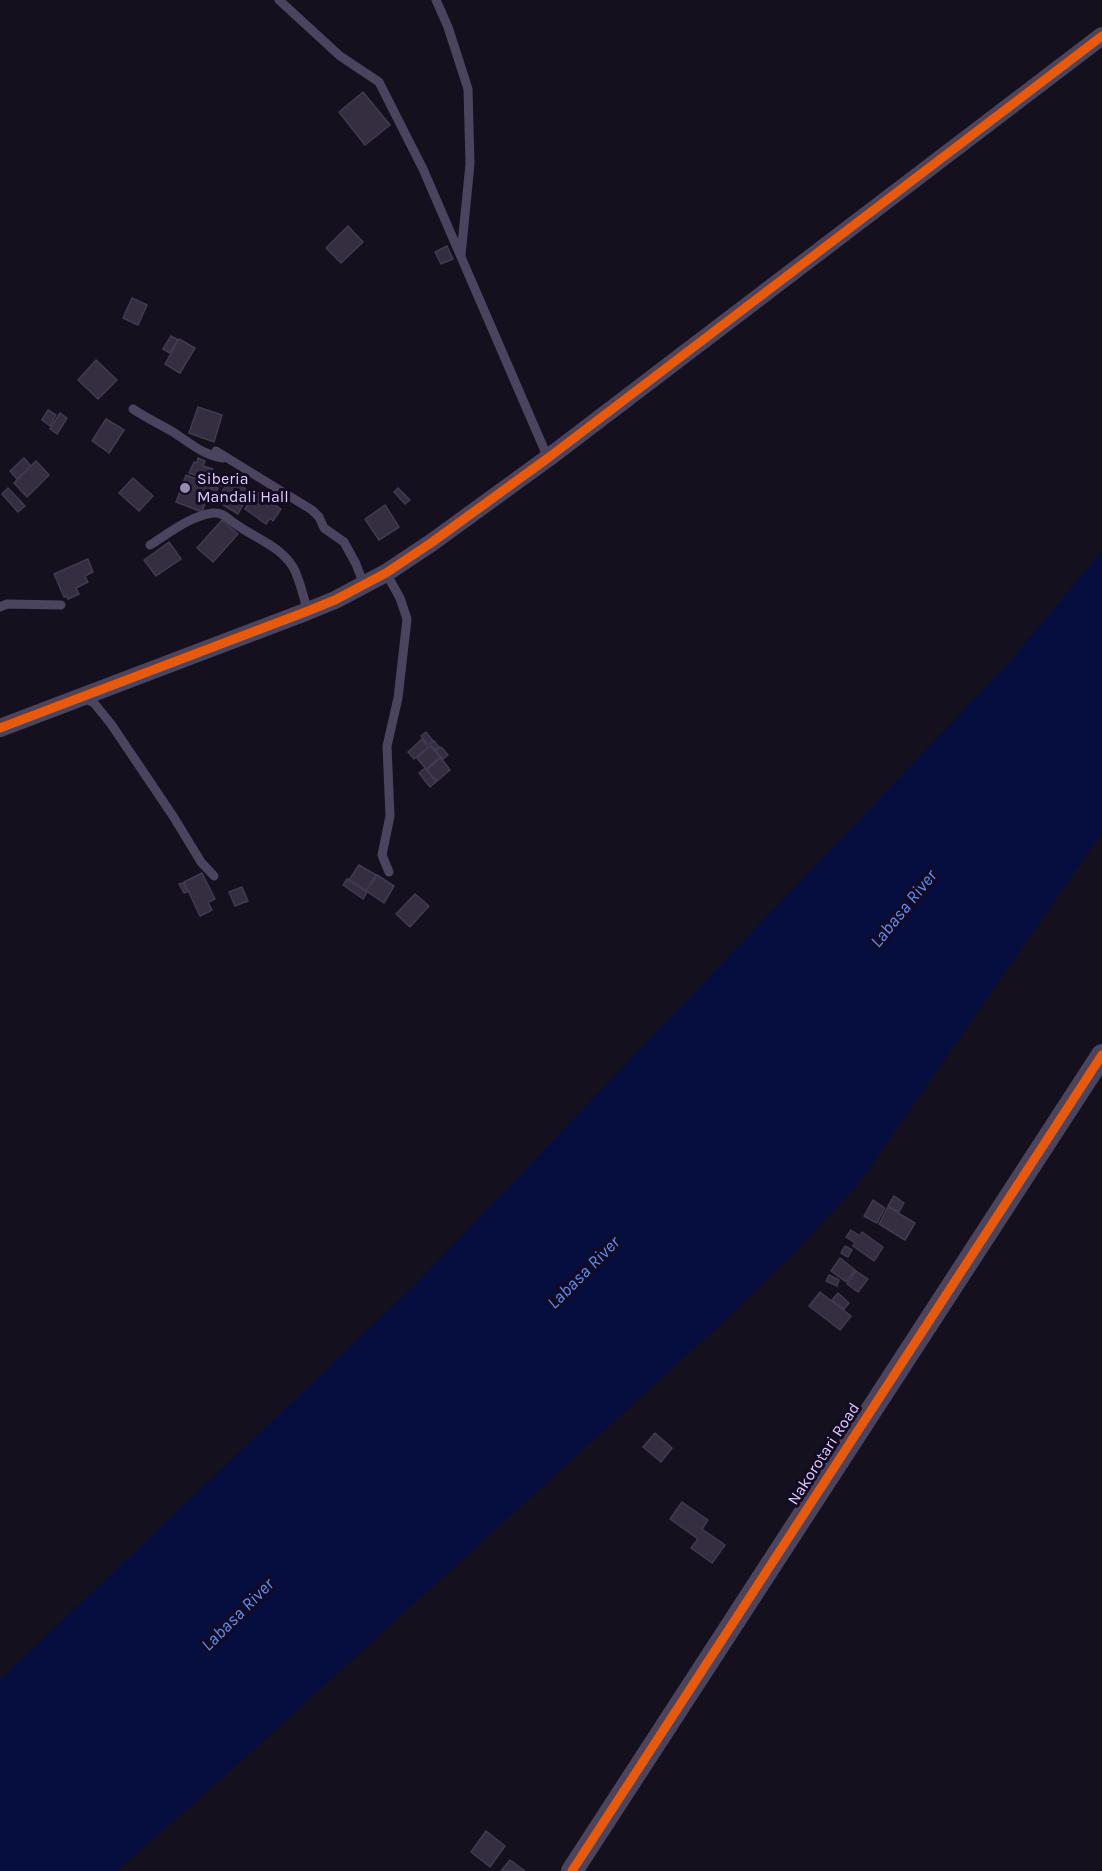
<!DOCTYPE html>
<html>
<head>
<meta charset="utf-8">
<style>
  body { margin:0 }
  canvas { display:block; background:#15101d }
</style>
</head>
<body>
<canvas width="1102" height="1871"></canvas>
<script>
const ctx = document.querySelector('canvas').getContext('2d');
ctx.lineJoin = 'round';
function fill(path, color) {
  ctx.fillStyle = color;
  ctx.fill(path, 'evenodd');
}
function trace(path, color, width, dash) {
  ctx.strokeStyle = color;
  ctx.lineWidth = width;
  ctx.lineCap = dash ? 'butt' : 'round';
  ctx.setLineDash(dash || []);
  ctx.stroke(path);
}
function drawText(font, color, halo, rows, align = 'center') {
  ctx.font = font + ' Karla,sans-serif';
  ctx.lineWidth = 6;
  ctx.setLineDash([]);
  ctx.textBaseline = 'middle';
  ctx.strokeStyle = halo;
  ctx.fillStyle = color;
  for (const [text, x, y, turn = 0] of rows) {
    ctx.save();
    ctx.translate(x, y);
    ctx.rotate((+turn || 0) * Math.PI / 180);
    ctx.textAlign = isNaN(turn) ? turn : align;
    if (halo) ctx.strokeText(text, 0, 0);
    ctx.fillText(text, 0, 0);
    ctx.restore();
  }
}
const water = new Path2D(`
  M1102,551V833L858,1185L795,1252L729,1317L222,1779L117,1871H0V1680L415,1285L1006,666Z`);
const building = new Path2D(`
  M363,92L390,125L365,145L339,112Z
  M348,226L363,242L341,263L326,248Z
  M447,246L453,259L441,264L435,252Z
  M132,298L147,305L138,325L123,318Z
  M171,336L178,340L170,353L163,349Z
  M179,339L195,348L180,373L165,364Z
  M96,360L117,380L98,399L78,380Z
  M198,407L222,415L214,442L189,433Z
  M48,410L56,415L50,426L42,420Z
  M60,413L67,418L57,434L50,429Z
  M106,419L124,430L109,453L92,441Z
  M24,458L31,466L17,479L10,471Z
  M198,458L205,461L203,466L213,469L209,480L189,473L194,462L197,463Z
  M36,461L49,475L27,497L14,483Z
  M186,475L212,485L202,512L176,502Z
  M220,475L226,479L221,486L216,483Z
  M133,478L153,496L139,511L119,493Z
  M229,479L237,484L240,480L246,484L244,488L250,492L238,514L217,501Z
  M213,486L218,488L214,497L209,496Z
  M8,488L25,506L18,512L2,494Z
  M398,488L410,500L405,504L394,492Z
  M257,492L281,509L273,521L270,518L266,524L245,509Z
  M385,505L399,527L379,540L365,519Z
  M222,520L238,534L213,562L197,548Z
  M169,542L181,559L156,576L144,560Z
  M88,559L93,572L85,576L88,582L76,588L79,594L68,599L66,596L64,597L54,574Z
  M426,732L433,741L428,745L421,736Z
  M422,739L428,747L414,759L408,752Z
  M434,741L439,747L435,750L430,744Z
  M430,746L440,757L426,769L417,758Z
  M441,747L448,755L443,759L436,751Z
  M441,758L450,770L437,781L427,770Z
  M425,768L436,782L430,787L419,773Z
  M359,865L376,875L366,891L349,880Z
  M202,873L215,899L208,902L212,910L200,916L184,882Z
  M377,875L394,886L384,903L366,891Z
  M347,879L367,892L363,899L343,885Z
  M183,883L187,892L184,893L179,884Z
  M242,887L248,901L235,906L229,892Z
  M415,894L429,906L410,927L396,914Z
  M894,1196L904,1203L899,1212L888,1206Z
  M873,1200L885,1208L877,1223L864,1216Z
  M888,1207L915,1223L905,1240L879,1224Z
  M851,1230L860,1236L862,1232L883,1247L874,1261L853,1246L855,1243L846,1237Z
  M845,1246L852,1250L848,1257L841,1253Z
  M840,1258L855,1270L846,1282L831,1271Z
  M856,1271L868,1279L858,1292L847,1284Z
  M829,1275L839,1280L837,1286L826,1281Z
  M820,1292L851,1316L840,1330L809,1306Z
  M838,1293L849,1303L844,1309L832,1300Z
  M655,1433L672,1448L661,1462L643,1447Z
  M682,1502L708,1520L702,1529L725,1545L712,1563L691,1548L698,1539L670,1519Z
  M486,1831L505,1846L490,1867L471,1852Z
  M510,1860L525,1871H501Z`);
const service = new Path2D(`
  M279,0L340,56L379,82L423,169L548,458
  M436,0L448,27L468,89L470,164L461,255
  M133,409C146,418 160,424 173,432C190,443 203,455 223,458
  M216,451L312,510L319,517L324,528L344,542L356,564L364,585
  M150,545C169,533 190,516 213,513C224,512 228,520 237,525C255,538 280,546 293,567C300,579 303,597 308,611
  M386,573L400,598L407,619L398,698L387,746L390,816L382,855L389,872
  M0,607L7,604L61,605
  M84,698L94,703L111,724L173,816L201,862L214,876`);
const minor = new Path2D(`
  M0,728L308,611L335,600L386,573L431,543L548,458L1102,36`);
const tertiary = new Path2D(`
  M572,1871L1102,1055`);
const cycleway = new Path2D(`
  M0,728L308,611L335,600L386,573L431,543L548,458L1102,36
  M572,1871L1102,1055`);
const markers = [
  [185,488,6,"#978bb0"]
];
const poiNames = [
  ["Siberia",197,479],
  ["Mandali Hall",197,497]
];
const streetNames = [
  ["Nakorotari Road",824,1454,-57]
];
const waterNames = [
  ["Labasa River",904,909,-51],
  ["Labasa River",584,1273,-45],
  ["Labasa River",238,1615,-45]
];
fill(water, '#060e3f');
fill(building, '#352e40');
trace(building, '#433952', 1.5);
trace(service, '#4b445f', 9);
trace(minor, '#4b445f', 18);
trace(tertiary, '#4b445f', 22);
trace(cycleway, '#e8590c', 9);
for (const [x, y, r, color] of markers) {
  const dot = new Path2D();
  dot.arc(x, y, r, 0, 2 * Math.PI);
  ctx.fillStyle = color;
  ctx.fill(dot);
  trace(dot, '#140b22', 2);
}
drawText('16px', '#ddcdff', '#140b22', poiNames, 'left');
drawText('16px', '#ddcdff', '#140b22', streetNames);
drawText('italic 18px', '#5b91ff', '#140b22', waterNames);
</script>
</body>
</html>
